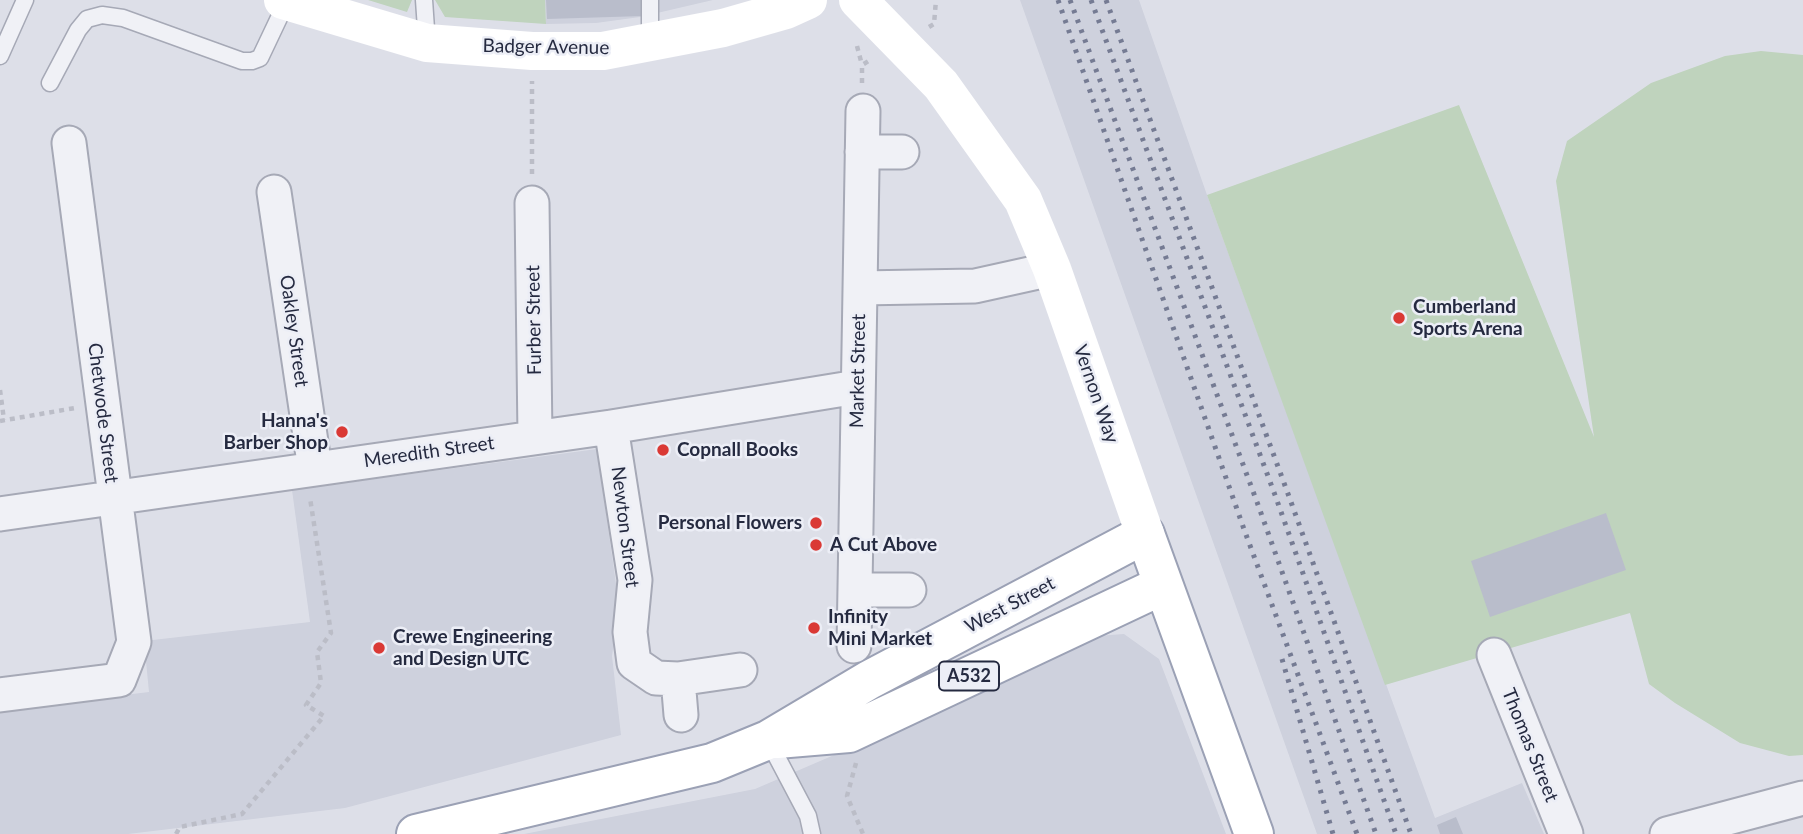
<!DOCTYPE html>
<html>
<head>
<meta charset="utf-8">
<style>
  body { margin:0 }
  canvas { display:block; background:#dddfe8 }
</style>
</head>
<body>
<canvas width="1803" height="834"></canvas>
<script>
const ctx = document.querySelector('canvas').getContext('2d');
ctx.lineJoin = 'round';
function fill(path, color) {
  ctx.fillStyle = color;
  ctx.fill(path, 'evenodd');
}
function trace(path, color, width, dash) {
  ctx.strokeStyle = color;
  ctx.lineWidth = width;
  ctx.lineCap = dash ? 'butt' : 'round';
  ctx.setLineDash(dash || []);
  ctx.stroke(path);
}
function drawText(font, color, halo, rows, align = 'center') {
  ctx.font = font + ' Lato,sans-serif';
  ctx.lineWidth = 5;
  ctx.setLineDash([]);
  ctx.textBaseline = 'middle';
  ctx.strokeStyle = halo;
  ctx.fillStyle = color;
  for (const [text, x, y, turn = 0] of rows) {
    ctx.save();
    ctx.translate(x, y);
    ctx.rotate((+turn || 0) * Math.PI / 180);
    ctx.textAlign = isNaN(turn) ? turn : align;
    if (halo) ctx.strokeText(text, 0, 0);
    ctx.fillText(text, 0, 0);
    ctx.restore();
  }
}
const built = new Path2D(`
  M545,0H713L640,17L596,23L546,24Z
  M1020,0H1139L1207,195L1435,818L1522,783L1544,834H1317Z
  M597,449L619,605L612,656L621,735L345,808L128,834H0V710L149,692L144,641L310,622L292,490Z
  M1124,634L1159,659L1226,834H524L755,789L883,734L1083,637Z`);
const green = new Path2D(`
  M368,0H412L407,12Z
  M435,0H545L546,24L445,17Z
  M1761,51L1803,55V755L1789,756L1740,743L1675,703L1649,684L1630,613L1385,685L1207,195L1459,105L1594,437L1556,181L1567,141L1651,83L1725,56Z`);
const building = new Path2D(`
  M546,0H643V16L547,19Z
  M1606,513L1626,570L1490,617L1471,561Z
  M1456,817L1463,834H1440L1437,825Z`);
const path = new Path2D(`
  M929,27L934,24L936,0
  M857,46L862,65
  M862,83V65L872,59
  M532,174V81
  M0,390L4,420
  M0,421L75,408
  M856,763L847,796L863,834
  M176,834L180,827L242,814L324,716L306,705L321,683L317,652L331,633L310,498`);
const lane = new Path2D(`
  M424,0L427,43
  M650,0V42
  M0,56L25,0
  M50,83L78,30L87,19L102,15L123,18L242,61H252L260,58L287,1
  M769,742L808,816L812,834`);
const street = new Path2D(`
  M862,152H902
  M274,192L315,469
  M532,203L535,437
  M860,288L975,286L1052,269
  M611,427L635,580L630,632L634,663L656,678L678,679L740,670
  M0,514L611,427L857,387
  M855,590H909
  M854,646L863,111
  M1494,655L1566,834
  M678,679L681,715
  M0,695L119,680L134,642L69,143
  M1667,834L1803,798`);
const secondary = new Path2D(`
  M283,0L427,43L532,51H603L723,28L786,10L808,0
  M858,0L941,85L1023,200L1052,269L1145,534`);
const primary = new Path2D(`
  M777,739L849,733L1163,585
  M416,834L712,763L768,740L869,680L1145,534L1254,834`);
const rail = new Path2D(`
  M1058,0L1245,532L1357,834
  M1070,0L1257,502L1376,834
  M1091,0L1275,495L1396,834
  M1106,0L1287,491L1411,834
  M1282,659L1333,834`);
const markers = [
  [1399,318,7,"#da3935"],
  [342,432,7,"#da3935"],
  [663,450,7,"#da3935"],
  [816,523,7,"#da3935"],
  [816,545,7,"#da3935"],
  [814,628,7,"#da3935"],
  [379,648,7,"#da3935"]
];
const shields = [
  [969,676,60]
];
const shieldNames = [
  ["A532",969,676]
];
const streetNames = [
  ["Badger Avenue",546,47,1],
  ["Furber Street",534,320,-91],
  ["Oakley Street",294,331,82],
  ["Market Street",858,371,-89],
  ["Vernon Way",1096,394,71],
  ["Chetwode Street",103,413,83],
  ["Meredith Street",429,452,-8],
  ["Newton Street",625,527,83],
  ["West Street",1010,605,-28],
  ["Thomas Street",1530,745,68]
];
const poiNames = [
  ["Cumberland",1413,307],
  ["Sports Arena",1413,329],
  ["Hanna's",328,421,"right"],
  ["Barber Shop",328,443,"right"],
  ["Copnall Books",677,450],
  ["Personal Flowers",802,523,"right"],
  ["A Cut Above",830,545],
  ["Infinity",828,617],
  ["Mini Market",828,639],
  ["Crewe Engineering",393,637],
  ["and Design UTC",393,659]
];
fill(built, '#ced1dd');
fill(green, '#bfd3bd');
fill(building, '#b9bdcb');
trace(lane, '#a6a9b6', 19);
trace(street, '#a6a9b6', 37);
trace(primary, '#9ba1b5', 42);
trace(path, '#bbbdc7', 4.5, [5, 5]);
trace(lane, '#f0f1f6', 16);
trace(street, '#f0f1f6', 33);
trace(secondary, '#fff', 38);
trace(primary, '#fff', 38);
trace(rail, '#757b93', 5, [3.5, 7]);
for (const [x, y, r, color] of markers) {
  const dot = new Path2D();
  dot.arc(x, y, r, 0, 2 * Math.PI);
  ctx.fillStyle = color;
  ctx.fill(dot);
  trace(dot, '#eceef6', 2.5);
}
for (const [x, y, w] of shields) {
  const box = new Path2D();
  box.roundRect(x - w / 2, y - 14.5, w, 29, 5);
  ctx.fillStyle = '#eceef6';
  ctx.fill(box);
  trace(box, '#252a40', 2);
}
drawText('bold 18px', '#252a40', null, shieldNames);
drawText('19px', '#252a40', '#eceef6', streetNames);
drawText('bold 19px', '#252a40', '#eceef6', poiNames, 'left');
</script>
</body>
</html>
